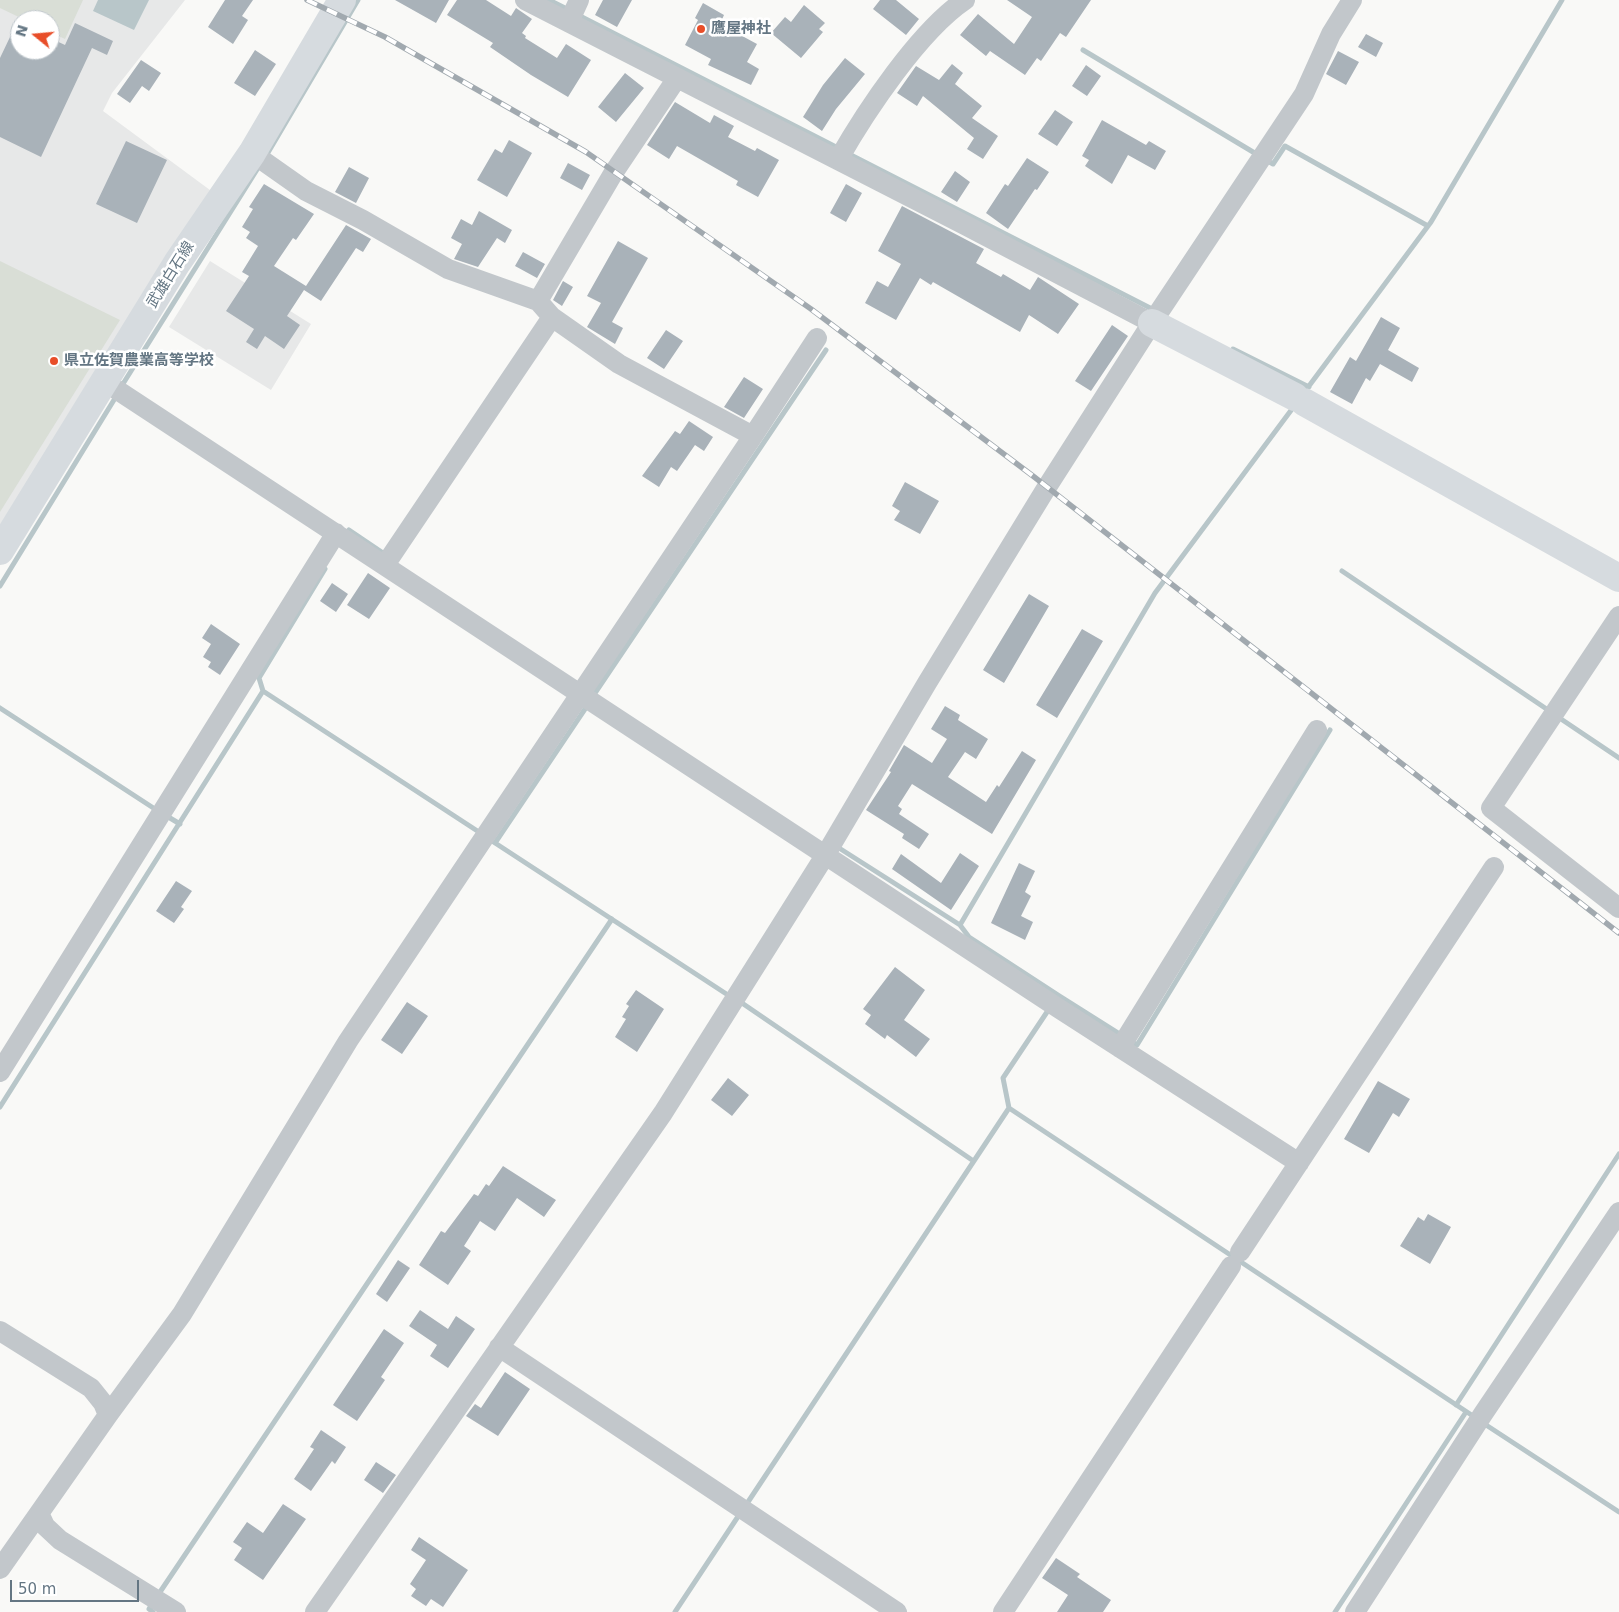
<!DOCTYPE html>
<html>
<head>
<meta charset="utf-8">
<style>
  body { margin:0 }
  #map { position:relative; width:1619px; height:1612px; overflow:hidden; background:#f9f9f7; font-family:"DejaVu Sans",sans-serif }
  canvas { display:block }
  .north { position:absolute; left:10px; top:10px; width:50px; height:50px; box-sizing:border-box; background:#fff; border:1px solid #c1c8cd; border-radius:50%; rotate:287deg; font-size:14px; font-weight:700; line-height:20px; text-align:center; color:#647683 }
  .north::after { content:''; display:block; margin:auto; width:18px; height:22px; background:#e84e29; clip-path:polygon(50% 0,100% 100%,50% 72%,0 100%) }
  .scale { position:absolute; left:10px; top:1580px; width:129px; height:22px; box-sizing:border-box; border:2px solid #647683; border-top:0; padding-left:6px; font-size:15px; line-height:18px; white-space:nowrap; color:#647683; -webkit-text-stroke:4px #fff; paint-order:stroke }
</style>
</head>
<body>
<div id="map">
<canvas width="1619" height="1612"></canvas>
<div class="north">N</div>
<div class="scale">50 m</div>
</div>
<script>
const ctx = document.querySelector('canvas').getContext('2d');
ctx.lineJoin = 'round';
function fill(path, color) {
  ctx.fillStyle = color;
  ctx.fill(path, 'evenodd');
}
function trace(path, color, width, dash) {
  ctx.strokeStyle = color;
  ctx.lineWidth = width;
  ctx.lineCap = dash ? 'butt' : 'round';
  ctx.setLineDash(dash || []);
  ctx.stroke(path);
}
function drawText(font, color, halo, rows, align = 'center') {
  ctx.font = font + ' "DejaVu Sans","Noto Sans JP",sans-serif';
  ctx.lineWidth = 5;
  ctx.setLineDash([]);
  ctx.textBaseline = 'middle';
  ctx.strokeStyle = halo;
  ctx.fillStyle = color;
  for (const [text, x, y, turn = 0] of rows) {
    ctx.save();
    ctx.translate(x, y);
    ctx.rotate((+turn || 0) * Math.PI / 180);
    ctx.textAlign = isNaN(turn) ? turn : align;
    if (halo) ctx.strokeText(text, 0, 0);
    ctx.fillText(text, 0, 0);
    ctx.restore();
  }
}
const built = new Path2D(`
  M0,0H185L112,93L103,111L214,193L0,530ZM20,20H50V50H20Z
  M210,261L311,324L271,390L169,327Z`);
const green = new Path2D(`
  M0,0H83L65,39L50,32V20H25L0,8Z
  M0,261L120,320L0,512Z`);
const water = new Path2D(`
  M98,0H149L134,30L93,11Z`);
const stream = new Path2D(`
  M549,0L571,11
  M578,15L840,149
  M1083,50L1258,155
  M847,153L1156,311
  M266,156L358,0
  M1266,160L1273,164L1285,146L1428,226
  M1233,349L1309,387
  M121,387L258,168
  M1303,394L1431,222L1562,0
  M345,536L349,530L386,555
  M1342,571L1551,712
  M0,586L117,395
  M263,691L259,678L325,569
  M593,696L826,350
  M0,708L158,811
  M1558,717L1619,758
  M165,815L180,824
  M489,839L731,997
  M495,843L589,703
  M839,848L960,925L1155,593L1295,405
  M960,925L969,937L1058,995L1057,997
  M1058,995L1123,1036
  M739,1001L972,1160
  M1130,1041L1137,1045L1330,730
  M0,1107L263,691L482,834
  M1009,1108L1003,1078L1049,1009
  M1456,1405L1619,1154
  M1483,1423L1619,1512
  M746,1505L1009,1108L1476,1418
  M158,1595L612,919
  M153,1612L149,1609L153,1602
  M675,1612L741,1512
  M1335,1612L1466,1412`);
const building = new Path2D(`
  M225,0H253L242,16L248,20L233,44L208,27Z
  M395,0H449L436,23Z
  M457,0H486L511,16L516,8L532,19L522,33L526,36L525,38L557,58L566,44L591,60L568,97L531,75L490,47L493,43L447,15Z
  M603,0H632L617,27L595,15Z
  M880,0H896L919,19L906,35L873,9Z
  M1007,0H1091L1066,37L1060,33L1041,61L1037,58L1025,75L990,51L986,56L960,35L978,14L1014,44L1032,17Z
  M703,3L724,15L720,24L757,44L747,62L759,69L751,85L708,65L711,59L685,45L698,20L695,18Z
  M804,5L825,23L819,29L823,32L801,58L771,33L785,17L791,22Z
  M20,16V50H50V38L65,45L75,23L113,41L107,55L92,48L41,157L0,137V58Z
  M1366,34L1383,43L1376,57L1358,47Z
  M255,50L276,64L255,96L234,83Z
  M1338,51L1359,62L1346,85L1326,74Z
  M845,58L865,74L836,109L822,131L803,117L823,85Z
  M141,60L161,73L149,91L142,86L130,103L117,94Z
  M952,64L963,73L955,84L982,106L972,118L998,136L983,159L967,149L974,138L923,96L917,106L897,93L916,66L939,80Z
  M1086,65L1101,76L1087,96L1072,86Z
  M625,73L644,88L616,122L598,107Z
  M675,102L710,123L714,115L734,126L728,137L755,151L757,148L779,160L758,197L736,185L738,181L677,146L669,159L647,145Z
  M1055,110L1073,122L1057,146L1038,134Z
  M1102,120L1146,145L1149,141L1166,151L1155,170L1128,155L1112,184L1085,166L1089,160L1082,156Z
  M509,140L532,153L507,197L477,180L495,149L502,153Z
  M126,141L167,160L137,223L96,204Z
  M1027,158L1049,172L1037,190L1035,189L1008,229L986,213L1005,184L1008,186Z
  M568,163L590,175L582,190L560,178Z
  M349,167L369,178L356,203L335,192Z
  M955,171L970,182L957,202L941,192Z
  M264,184L314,214L296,240L293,238L274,266L306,286L346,225L371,239L363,252L356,248L321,301L304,290L287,316L300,325L284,349L265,336L257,349L246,342L254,329L226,311L249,276L242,272L258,246L246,238L250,232L242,227L253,209L249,207Z
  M846,184L862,193L846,222L830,213Z
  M902,206L984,249L976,263L1001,277L1003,274L1030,290L1038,277L1079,304L1058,334L1029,315L1020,332L933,282L931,285L920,278L896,320L865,303L877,281L888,287L901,264L878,251Z
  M479,211L512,230L505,243L497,238L478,267L454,259L462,244L451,238L461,219L472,225Z
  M618,241L648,258L612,322L623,328L615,344L587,327L601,303L587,296Z
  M523,252L545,264L537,278L515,266Z
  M563,281L573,287L562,306L553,300Z
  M1381,317L1400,328L1388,350L1419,368L1412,382L1380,364L1370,381L1366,378L1352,404L1330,392L1350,357L1356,361Z
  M1112,325L1128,336L1091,391L1075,381Z
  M666,330L683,341L664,369L647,358Z
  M744,377L763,389L744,418L724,407Z
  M689,421L713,437L704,451L695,445L677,471L671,467L659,487L642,476L675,431L680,434Z
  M905,482L939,501L920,534L894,520L900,511L892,506Z
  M368,573L390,588L369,619L347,605Z
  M332,583L348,594L336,612L320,601Z
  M1029,594L1049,606L1004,683L983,670Z
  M211,624L240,644L220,675L208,667L211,662L203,657L211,644L202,638Z
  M1082,629L1103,641L1057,718L1036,705Z
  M945,706L960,715L958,720L988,739L976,759L965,752L948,777L986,802L997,785L999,787L1022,751L1036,760L992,834L912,784L898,806L902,809L899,814L929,834L919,849L902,838L904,834L866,810L891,772L889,771L904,745L932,763L947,739L931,729Z
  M960,853L979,866L951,910L892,869L901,854L941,883Z
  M1019,863L1035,871L1025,892L1031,896L1021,916L1033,922L1025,940L991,923Z
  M176,881L192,891L181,907L184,909L174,923L156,911Z
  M895,967L925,990L904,1020L930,1039L916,1057L887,1035L885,1039L865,1024L871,1015L863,1009Z
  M636,990L664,1009L637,1052L615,1037L626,1019L622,1017L629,1006L626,1004Z
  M407,1002L428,1016L402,1054L381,1040Z
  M728,1078L749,1095L732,1116L711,1100Z
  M1378,1081L1410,1099L1399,1117L1393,1113L1369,1153L1344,1139Z
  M503,1166L556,1200L544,1217L517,1198L495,1231L480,1221L464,1246L471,1251L448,1285L419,1265L441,1231L445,1233L474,1194L478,1196L486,1184L489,1186Z
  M1428,1214L1451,1227L1430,1264L1400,1246L1418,1217L1424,1221Z
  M398,1260L410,1268L387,1302L376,1294Z
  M420,1310L448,1329L456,1316L475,1329L448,1368L430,1356L437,1345L409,1326Z
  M384,1329L404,1343L381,1377L385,1380L357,1421L333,1405Z
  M505,1372L530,1389L498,1436L466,1416L475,1404L481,1408Z
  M321,1430L346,1447L335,1464L332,1461L311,1491L294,1479L314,1449L310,1447Z
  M376,1462L396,1475L383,1493L364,1480Z
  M283,1504L306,1519L263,1580L234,1560L242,1548L233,1542L247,1522L263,1533Z
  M419,1537L468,1570L443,1607L431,1599L426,1606L411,1596L416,1589L410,1584L426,1560L411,1550Z
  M1056,1558L1080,1574L1077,1577L1111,1600L1103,1612H1057L1068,1595L1042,1578Z`);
const street = new Path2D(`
  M525,0L965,225L1152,323
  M569,22L579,0
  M252,153L306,191L363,220L448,269L538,301L614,172L677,78
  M838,160C866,111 919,31 965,0
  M105,382L1058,1008L1299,1163
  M753,436L817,338
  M385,565L552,317
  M1619,616L1491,808L1619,908
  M1120,1048L1317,730
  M0,1072L336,533
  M1240,1252L1494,867
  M0,1331L91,1388L103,1403L108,1415
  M499,1347L897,1612
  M39,1513L45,1526L60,1540L176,1612
  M0,1569L108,1415L182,1314L348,1041L753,436L619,364L552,317L538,301
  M315,1612L663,1113L826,854L927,683L1047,487L1157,315L1304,94L1331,34L1352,0
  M1003,1612L1231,1266
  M1355,1612L1483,1414L1619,1212`);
const secondary = new Path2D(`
  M1152,323L1295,397
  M1304,402L1619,578
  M0,551L177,263L252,153L342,0`);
const rail = new Path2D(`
  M307,0L385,37L586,152L811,309L1033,476L1619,933`);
const markers = [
  [701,29,5,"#e84e29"],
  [54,361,5,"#e84e29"]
];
const poiNames = [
  ["鷹屋神社",711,29],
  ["県立佐賀農業高等学校",64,361]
];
const streetNames = [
  ["武雄白石線",171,275,-58]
];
fill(built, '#e7e8e8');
fill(green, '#d9ded6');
fill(water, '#b8c6c9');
trace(stream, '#b8c6c9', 5);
fill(building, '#a9b2b9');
trace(street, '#c2c7cb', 20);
trace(secondary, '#d6dbdf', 28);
trace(rail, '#a1a9af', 5.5);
trace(rail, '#fff', 4, [11]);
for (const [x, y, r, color] of markers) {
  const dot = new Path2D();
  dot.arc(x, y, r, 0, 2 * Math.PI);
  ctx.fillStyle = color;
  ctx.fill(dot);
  trace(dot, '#fff', 2);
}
drawText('bold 15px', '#647683', '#fff', poiNames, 'left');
drawText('15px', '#647683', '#fff', streetNames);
</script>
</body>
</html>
